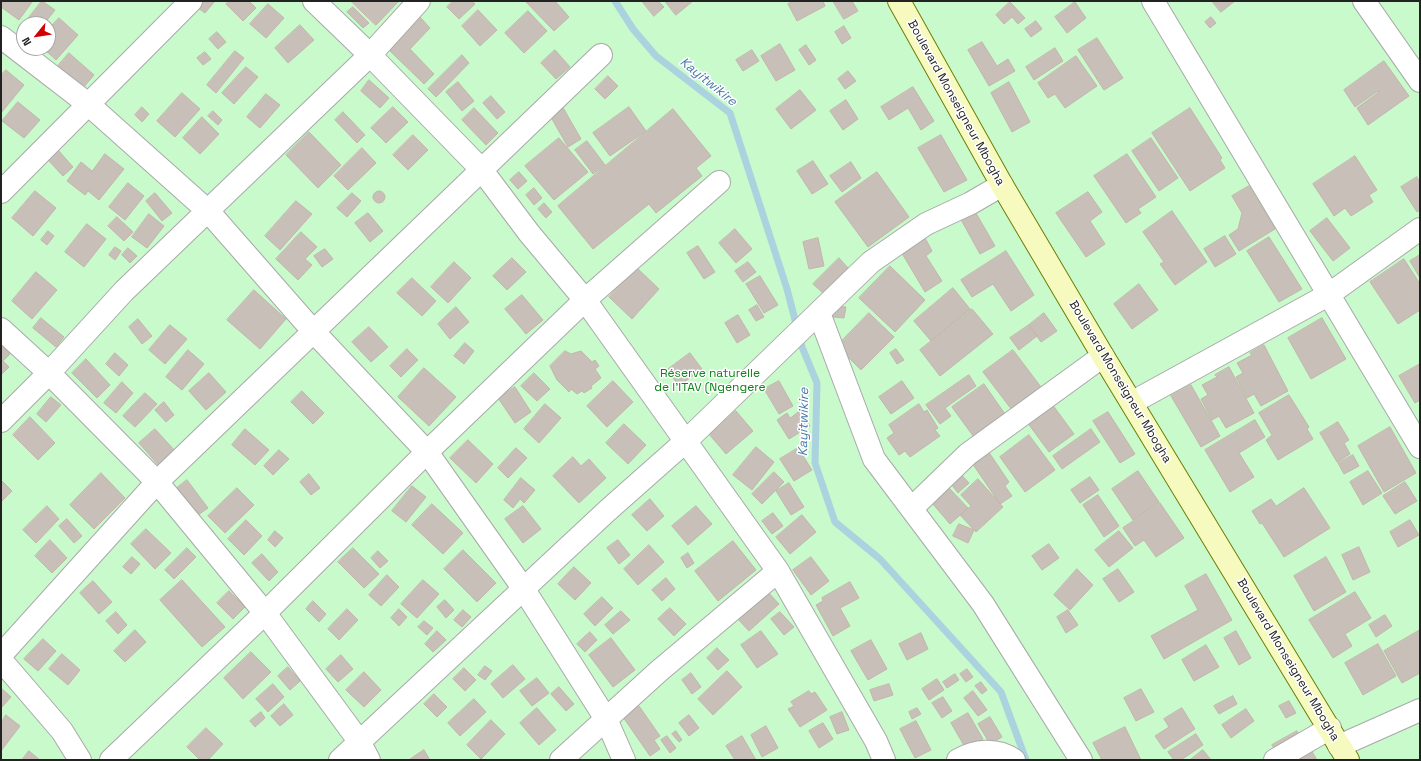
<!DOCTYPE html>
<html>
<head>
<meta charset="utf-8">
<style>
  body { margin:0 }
  #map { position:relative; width:1421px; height:761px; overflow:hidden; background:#f2efe9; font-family:"Space Grotesk",sans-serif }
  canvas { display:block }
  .frame { position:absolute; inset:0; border:2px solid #222; pointer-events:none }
  .north { position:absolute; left:16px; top:16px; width:40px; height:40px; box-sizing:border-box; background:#fff; border:1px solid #a7a7a7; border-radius:50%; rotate:240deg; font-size:11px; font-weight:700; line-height:16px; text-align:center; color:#222 }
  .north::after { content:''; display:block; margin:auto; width:14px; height:18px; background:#d40000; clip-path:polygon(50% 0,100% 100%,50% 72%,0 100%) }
</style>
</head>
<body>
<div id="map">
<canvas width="1421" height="761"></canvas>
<div class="frame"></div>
<div class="north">N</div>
</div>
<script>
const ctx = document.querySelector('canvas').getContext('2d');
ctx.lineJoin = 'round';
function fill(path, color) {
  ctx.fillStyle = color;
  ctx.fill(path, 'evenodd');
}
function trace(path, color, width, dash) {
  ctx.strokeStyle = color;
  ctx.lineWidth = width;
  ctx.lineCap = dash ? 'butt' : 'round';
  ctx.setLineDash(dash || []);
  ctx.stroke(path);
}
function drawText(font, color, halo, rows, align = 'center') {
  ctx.font = font + ' "Space Grotesk",sans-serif';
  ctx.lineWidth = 3;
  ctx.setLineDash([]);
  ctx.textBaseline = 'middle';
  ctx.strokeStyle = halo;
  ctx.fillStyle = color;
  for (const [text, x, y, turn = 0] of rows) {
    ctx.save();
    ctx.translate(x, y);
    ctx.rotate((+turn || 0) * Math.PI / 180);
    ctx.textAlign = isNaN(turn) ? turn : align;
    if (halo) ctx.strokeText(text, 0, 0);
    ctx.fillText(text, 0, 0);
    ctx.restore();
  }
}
const park = new Path2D(`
  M1,1H1420V760H1ZM24,24H48V48H24Z`);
const stream = new Path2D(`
  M615,1L633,29L656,56L730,113L787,289L802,347L817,383L815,463L835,522L880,559L1001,692L1026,760`);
const building = new Path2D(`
  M1,1H31L32,2L19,20L1,7Z
  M42,1L55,10L44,24H31L27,20Z
  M204,1H215L205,13L198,8Z
  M229,1H249L256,8L243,21L226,4Z
  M351,1H399L376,25Z
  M453,1H472L475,4L459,19L447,7Z
  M555,1L569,17L554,31L526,2Z
  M642,1H658L664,7L654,16Z
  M665,1H693L676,15Z
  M794,1H823L825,6L797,21L788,4Z
  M833,1H852L858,11L844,19Z
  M1212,1H1235L1221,12Z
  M1010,2L1025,18L1018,24L1012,17L1004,24L996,15Z
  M1075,2L1086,18L1067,33L1055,17Z
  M268,4L284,18L266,38L250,24Z
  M353,7L369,23L363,28L347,12Z
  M478,10L497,30L480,46L462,26Z
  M528,11L547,31L524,53L505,33Z
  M419,16L430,28L410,49L434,74L424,84L387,48Z
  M1211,17L1216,23L1210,28L1205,22Z
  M59,18L78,35L56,60L43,48H48V30Z
  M1036,21L1042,29L1031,37L1025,29Z
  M300,25L314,40L288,63L275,48Z
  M844,26L851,38L842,44L835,32Z
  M217,32L226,42L218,49L209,39Z
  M1097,38L1123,78L1104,90L1078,50Z
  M982,42L997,66L1008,59L1015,71L989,86L968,50Z
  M780,44L795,70L776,81L761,56Z
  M806,45L816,60L809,65L799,50Z
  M1055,48L1063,61L1034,80L1026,67Z
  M555,50L570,67L556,79L541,63Z
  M752,50L759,61L743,71L736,60Z
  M235,51L244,58L216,93L207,85Z
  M205,52L211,59L203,65L197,58Z
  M69,53L94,75L83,88L58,66Z
  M462,55L469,63L436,97L428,89Z
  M1076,56L1097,86L1065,108L1055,94L1048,98L1038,83Z
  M1384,61L1409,96L1368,125L1357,108L1379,92L1378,91L1355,107L1344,90Z
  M246,67L258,77L234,104L222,93Z
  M6,70L24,85L1,113V75Z
  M848,71L856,81L845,89L838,79Z
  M608,76L618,86L605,99L595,89Z
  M369,80L389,98L380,108L361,91Z
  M458,82L474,101L462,111L446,92Z
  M1009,82L1030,122L1012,132L991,93Z
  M913,87L934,121L921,130L908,108L889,120L881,107Z
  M800,90L816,110L791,129L776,109Z
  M182,93L200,109L175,137L157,121Z
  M266,94L280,105L260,128L247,117Z
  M491,96L505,112L497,119L483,103Z
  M846,100L858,119L843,130L830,111Z
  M18,102L40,120L24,138L2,121Z
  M561,104L581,139L568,147L548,112Z
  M142,107L149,114L142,122L135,115Z
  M393,107L408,122L386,143L371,128Z
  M629,107L646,131L610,156L593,133Z
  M474,108L498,133L486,145L462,120Z
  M1190,108L1222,158L1220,160L1225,168L1190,191L1152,133Z
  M673,109L711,156L696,168L702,176L656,213L649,204L593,249L558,206Z
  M213,111L222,120L218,125L208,116Z
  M343,112L365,135L357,143L335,120Z
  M202,117L219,134L200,154L183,138Z
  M309,132L341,165L318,188L286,155Z
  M413,135L428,150L408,170L393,155Z
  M941,135L967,180L944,192L918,148Z
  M559,138L588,172L554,200L525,166Z
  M1151,138L1178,178L1159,191L1132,151Z
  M587,141L605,165L593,174L575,150Z
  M362,148L376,163L348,190L334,176Z
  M59,151L73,167L63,176L49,161Z
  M105,154L124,169L99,200L88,191L85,195L67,181L81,162L92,171Z
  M1127,154L1156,197L1138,209L1141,213L1126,223L1094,176Z
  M1355,156L1377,190L1369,195L1373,202L1351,216L1345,208L1334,216L1313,184Z
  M813,161L828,184L812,194L797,171Z
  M851,162L861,178L842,192L830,176Z
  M519,172L527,181L518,189L510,180Z
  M877,172L909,217L868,247L835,202Z
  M1417,177L1420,183V210L1417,212L1401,187Z
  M128,183L144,196L125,220L109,207Z
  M1249,186L1275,229L1239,251L1229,235L1238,229L1242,213L1232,196Z
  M534,188L542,198L534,205L526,195Z
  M373 197a6 6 0 1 1 12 0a6 6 0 1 1-12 0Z
  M35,191L56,208L33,236L12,218Z
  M1088,192L1102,212L1090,221L1105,244L1086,257L1056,213Z
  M155,193L172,213L162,221L146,201Z
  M352,193L361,201L347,217L337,208Z
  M296,201L312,214L280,250L265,236Z
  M544,203L552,212L546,218L538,209Z
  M973,208L995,246L980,254L959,216Z
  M1172,211L1207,262L1175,285L1160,264L1164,262L1143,232Z
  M368,213L383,231L370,242L355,223Z
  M149,214L164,226L147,248L132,237Z
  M117,217L133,232L124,241L108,226Z
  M1327,218L1350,248L1333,261L1310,231Z
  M87,224L106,239L84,267L65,252Z
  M735,229L752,249L736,263L719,243Z
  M48,231L54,236L47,245L41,240Z
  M301,232L317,247L305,259L312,265L298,280L276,259Z
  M924,236L932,251L926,256L942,281L925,292L900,250Z
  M1225,236L1236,254L1215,267L1204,249Z
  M1269,237L1302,289L1279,302L1247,251Z
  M818,238L824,266L809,269L803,242Z
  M698,246L715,272L704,279L687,253Z
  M115,247L121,251L115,260L109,255Z
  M128,248L137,256L130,263L122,255Z
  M325,249L333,259L322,267L314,256Z
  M1006,251L1034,295L1011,311L993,284L972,297L961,280Z
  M1420,255V278L1410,261Z
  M512,258L526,272L507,290L493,276Z
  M839,258L849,269L824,294L813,284Z
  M1404,259L1420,284V310L1398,324L1370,282Z
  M454,262L471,278L448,303L431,287Z
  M748,262L756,272L743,282L735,271Z
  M890,266L925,300L895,332L859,298Z
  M637,268L659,289L632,319L609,297Z
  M36,272L57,290L32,319L12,301Z
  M760,276L778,305L764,313L746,284Z
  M412,278L436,301L422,316L397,293Z
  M1139,284L1158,310L1132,329L1114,304Z
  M953,288L970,309L931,341L914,321Z
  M254,290L286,319L260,349L227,320Z
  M522,295L543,320L526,334L505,309Z
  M757,305L764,317L756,321L749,310Z
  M835,306L846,307L844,318L833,317Z
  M456,307L469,322L450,339L438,324Z
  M972,309L993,334L940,376L920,350Z
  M869,313L894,337L861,370L837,346Z
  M1044,313L1057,331L1041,342L1029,325Z
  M738,315L750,335L737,343L725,323Z
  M41,318L64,337L56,347L33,328Z
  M1322,318L1346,359L1311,379L1288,338Z
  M138,319L152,336L142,344L129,327Z
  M170,325L187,339L165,364L149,350Z
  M1029,325L1037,336L1019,350L1010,338Z
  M369,327L388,347L371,362L352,342Z
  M465,343L474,351L464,364L454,356Z
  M1,345L10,354L3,361L9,367L1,375Z
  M1264,345L1288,391L1261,406L1254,394L1247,398L1236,377L1243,373L1237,363L1252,355L1250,353Z
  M407,349L418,360L401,377L390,366Z
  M896,349L904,360L897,364L890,353Z
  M188,350L204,364L182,390L166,377Z
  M1013,350L1041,387L1012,410L983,372Z
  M565,351L571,354L581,351L592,362L595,360L599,366L595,369L601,378L591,386L592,388L584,393L582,391L577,394L571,389L569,392L557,380L550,366Z
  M115,353L128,365L119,376L106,364Z
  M690,353L702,369L679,386L667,370Z
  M86,359L110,385L97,398L72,373Z
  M1420,364V400L1415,403L1399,376Z
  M1229,367L1254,413L1226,428L1219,416L1212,420L1201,399L1208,395L1202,385L1217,377L1215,375Z
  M424,368L456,397L429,426L398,397Z
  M209,373L226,392L206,410L189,391Z
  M534,373L550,389L537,401L521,386Z
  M969,375L976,386L945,408L951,416L940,424L926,405Z
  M613,381L633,402L607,427L587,406Z
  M779,381L793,406L779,414L764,389Z
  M902,381L914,398L891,414L879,397Z
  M122,382L133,393L116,413L104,403Z
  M984,384L1007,417L976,440L952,407Z
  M1191,385L1220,436L1201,447L1171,396Z
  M515,387L531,412L515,423L498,398Z
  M302,391L324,413L313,424L291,402Z
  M145,393L157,404L135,427L123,416Z
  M1289,395L1309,427L1307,429L1313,439L1278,460L1266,440L1272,435L1259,413Z
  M51,397L61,405L46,422L37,414Z
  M164,402L174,415L166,422L155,410Z
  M545,404L561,418L539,443L524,429Z
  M919,404L924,412L927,410L938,428L935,430L940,436L910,457L905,451L899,455L887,438L894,433L889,425Z
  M1052,404L1074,434L1049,452L1027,422Z
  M736,411L753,431L726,454L709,434Z
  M800,411L810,426L789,439L777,420L787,413L790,418Z
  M1108,412L1135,454L1120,463L1093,421Z
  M30,417L55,443L38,460L13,435Z
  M1255,420L1265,437L1239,453L1254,477L1230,492L1205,450Z
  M1338,422L1349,440L1344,443L1350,454L1337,462L1320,433Z
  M624,424L646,445L628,464L606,443Z
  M1390,427L1416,473L1384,492L1358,446Z
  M155,429L176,452L160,467L139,443Z
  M245,429L269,450L255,465L232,445Z
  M1091,429L1100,442L1062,469L1053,456Z
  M1029,435L1055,470L1025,492L1000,457Z
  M468,440L493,464L476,483L450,458Z
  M756,447L774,462L752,490L733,475Z
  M516,448L527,458L508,478L498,468Z
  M798,448L812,470L794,481L780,459Z
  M986,448L1009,482L1005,486L1012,496L1000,504L970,460Z
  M279,450L289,459L273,475L264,466Z
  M1353,455L1359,466L1344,474L1338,463Z
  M573,457L581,466L589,459L606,478L579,503L553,476Z
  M958,471L969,483L958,493L948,480Z
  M1138,471L1159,502L1133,520L1112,489Z
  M1368,471L1382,493L1363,505L1350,482Z
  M774,472L784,482L762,504L752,494Z
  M101,473L125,498L94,529L70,505Z
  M309,474L320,488L311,495L300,482Z
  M1090,477L1099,490L1080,503L1071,490Z
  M521,478L535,490L524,503L520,499L513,508L504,500Z
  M978,479L1003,507L976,532L960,515L971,506L961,495Z
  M1,480L12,491L1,502Z
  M187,480L208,508L198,515L177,488Z
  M1405,482L1417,501L1395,514L1383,496Z
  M789,483L804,507L791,515L776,491Z
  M412,486L426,497L406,522L392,511Z
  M237,488L254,505L225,533L208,516Z
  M949,488L968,508L950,524L932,503Z
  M1304,488L1330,528L1284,557L1262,523L1260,524L1252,511L1271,499L1276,506Z
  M1098,495L1119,526L1104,537L1083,505Z
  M650,499L664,516L647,531L632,515Z
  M1160,503L1184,538L1156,557L1144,540L1135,546L1123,528Z
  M432,504L463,533L443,554L412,525Z
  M47,506L59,519L36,543L23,530Z
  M523,506L541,529L523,543L505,519Z
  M696,506L712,524L688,545L672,526Z
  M773,513L783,526L772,534L762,521Z
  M802,515L816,532L790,554L776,537Z
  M67,519L82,536L74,543L59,526Z
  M246,520L262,536L244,555L228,539Z
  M1410,520L1419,535L1398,547L1390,532Z
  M959,524L974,530L968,543L953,536Z
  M146,529L171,553L155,569L131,544Z
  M275,531L283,538L275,547L268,540Z
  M1119,531L1133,548L1109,567L1095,550Z
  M50,540L67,558L52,573L35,556Z
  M618,540L630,555L619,564L607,548Z
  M733,541L756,570L718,601L695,571Z
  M1049,544L1059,558L1042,570L1032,556Z
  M649,545L664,562L638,585L624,569Z
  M1359,547L1370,572L1353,580L1342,555Z
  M187,548L196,557L174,579L165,570Z
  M353,548L379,574L364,588L338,562Z
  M463,550L496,583L477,602L444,569Z
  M378,551L388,561L380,568L371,558Z
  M688,553L694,563L687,568L681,558Z
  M262,554L278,572L269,581L252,563Z
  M132,557L140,564L131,574L123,567Z
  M811,557L829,581L811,595L793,570Z
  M1326,557L1346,592L1314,611L1294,576Z
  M574,567L591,583L575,600L558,584Z
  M1077,569L1093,585L1070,610L1054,595Z
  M1118,569L1134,592L1119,602L1103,579Z
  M1206,574L1232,620L1164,659L1151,636L1198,610L1185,586Z
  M387,575L399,587L381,606L369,595Z
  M666,578L675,589L662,601L652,590Z
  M182,580L225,627L202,647L160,600Z
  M423,580L439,594L417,618L401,604Z
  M93,581L112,602L99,614L80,593Z
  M850,582L859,598L840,608L850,626L833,636L816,605L823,601L822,598Z
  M766,590L779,604L749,631L736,617Z
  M229,591L245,607L233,619L217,603Z
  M1355,592L1371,618L1345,634L1352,646L1333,658L1309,620Z
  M602,597L613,608L595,626L584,614Z
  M445,600L454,610L446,618L437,607Z
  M313,601L326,614L319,622L306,609Z
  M670,608L686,624L674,636L658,619Z
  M347,609L358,620L339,640L328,629Z
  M399,609L407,617L399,626L391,618Z
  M463,610L471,617L462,627L454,620Z
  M1068,610L1078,625L1066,633L1057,617Z
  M621,611L630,620L613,634L605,625Z
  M116,612L127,625L118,634L106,621Z
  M780,612L794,627L784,635L771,619Z
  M1385,615L1392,626L1376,637L1369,625Z
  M424,621L433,628L427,635L418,627Z
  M135,630L146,642L125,662L114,651Z
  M1420,630V673L1402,683L1384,651Z
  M437,631L446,640L433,652L425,644Z
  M761,631L778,654L757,668L741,645Z
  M1236,631L1251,658L1239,665L1224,638Z
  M590,632L597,640L585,652L577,644Z
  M921,633L928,649L907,660L899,644Z
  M611,638L635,670L613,687L589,655Z
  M43,639L56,651L38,671L24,659Z
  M871,640L887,669L868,680L851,651Z
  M1378,644L1396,676L1363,695L1345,663Z
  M1206,645L1219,667L1194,681L1182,660Z
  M717,648L729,660L718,670L707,658Z
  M251,652L271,672L243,699L224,678Z
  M62,654L80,670L68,685L49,669Z
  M341,655L353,669L338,682L326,669Z
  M513,665L525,679L503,698L491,684Z
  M485,666L492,671L485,680L478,675Z
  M288,667L300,681L290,690L278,676Z
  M464,668L476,680L465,691L453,679Z
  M967,669L973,677L966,682L960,674Z
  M727,671L742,687L713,715L698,699Z
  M364,672L381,690L364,707L346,690Z
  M691,673L701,687L692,694L682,680Z
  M955,674L959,680L947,688L943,682Z
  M537,678L549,693L532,706L520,691Z
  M937,679L944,690L929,700L922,689Z
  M981,682L987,690L982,694L975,686Z
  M273,684L284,697L268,712L256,699Z
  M889,684L893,695L874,701L870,690Z
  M559,687L574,704L566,711L551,694Z
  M1,688L11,697L1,708Z
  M1141,689L1154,712L1136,721L1124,698Z
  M809,691L811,694L815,692L827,710L800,727L788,709L794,706L791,702Z
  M973,691L987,710L978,716L964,698Z
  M434,694L447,707L437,717L424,704Z
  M1233,696L1237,704L1219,714L1214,706Z
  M943,697L952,711L942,718L932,703Z
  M474,699L486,712L460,736L448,723Z
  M1289,701L1296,713L1286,718L1279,706Z
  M284,704L293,715L280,726L271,716Z
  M639,706L660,736L654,740L660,749L650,756L623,717Z
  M537,708L556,730L539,745L520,723Z
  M917,708L921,714L912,719L909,712Z
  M1182,708L1195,729L1164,749L1155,736L1169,727L1164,719Z
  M1246,709L1254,721L1231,738L1222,725Z
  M261,712L265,718L255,727L250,721Z
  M842,712L849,730L837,734L830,717Z
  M968,713L983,739L966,749L951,723Z
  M6,715L20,726L1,751V723Z
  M689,715L699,728L689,736L679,723Z
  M990,717L1002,737L990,744L978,724Z
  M491,720L505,734L481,759L467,745Z
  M916,721L931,750L915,758L900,729Z
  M823,723L833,739L819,748L809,731Z
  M766,726L778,748L762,757L751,735Z
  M1125,727L1141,760H1102L1093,743Z
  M206,728L223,744L208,760H200L187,747Z
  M676,731L682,740L679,742L672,734Z
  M1297,731L1302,741L1278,755L1272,745Z
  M1196,734L1203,745L1181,760H1174L1168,752Z
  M667,736L676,748L670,753L661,740Z
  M742,736L756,760H735L726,746Z
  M1310,748L1317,760H1291Z
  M424,750L430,760H409L413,757Z
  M1203,750L1211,760H1190Z
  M29,751L40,760H22Z`);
const street = new Path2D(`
  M314,1L370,55L481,169L529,233L585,300L778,571L876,741L884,760
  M1153,1L1420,447
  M1364,1L1420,81
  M1,37L88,104L208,211L314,332L427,452L523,588L606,719L624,760
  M1,192L191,1
  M819,313L874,459L983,604L1081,760
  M1,329L49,373L157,482L265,613L359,741L369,760
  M1133,402L1328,295L1420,229
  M1,421L49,373L124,291L370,55L419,1
  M912,508L968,454L1103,356
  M1,655L157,482L601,55
  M1,660L62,731L80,760
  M1339,746L1420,710
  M111,760L265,613L427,452L585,300L719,182
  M340,760L607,511L686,441L871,262L926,224L971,203L1002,185
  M561,760L659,671L778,571
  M958,760C975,750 997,748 1014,760
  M1275,760L1330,728`);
const secondary = new Path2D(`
  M899,1L1002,185L1103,356L1348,760`);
const streetNames = [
  ["Boulevard Monseigneur Mbogha",956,103,61],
  ["Boulevard Monseigneur Mbogha",1120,382,59],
  ["Boulevard Monseigneur Mbogha",1288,660,59]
];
const parkNames = [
  ["Réserve naturelle",710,374],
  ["de l'ITAV (Ngengere",710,388]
];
const waterNames = [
  ["Kayitwikire",708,82,39],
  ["Kayitwikire",804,422,-89]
];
fill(park, '#c8facc');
trace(stream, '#aad3df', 7);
fill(building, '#c7bfb8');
trace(building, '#c4b6ab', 1);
trace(street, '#a9a9a9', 24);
trace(secondary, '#707d05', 24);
trace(street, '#fff', 22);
trace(secondary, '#f7fabf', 22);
drawText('12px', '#222', '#fff', streetNames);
drawText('12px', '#0c8416', '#fff', parkNames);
drawText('italic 13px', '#4a7aab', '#fff', waterNames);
</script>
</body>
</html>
